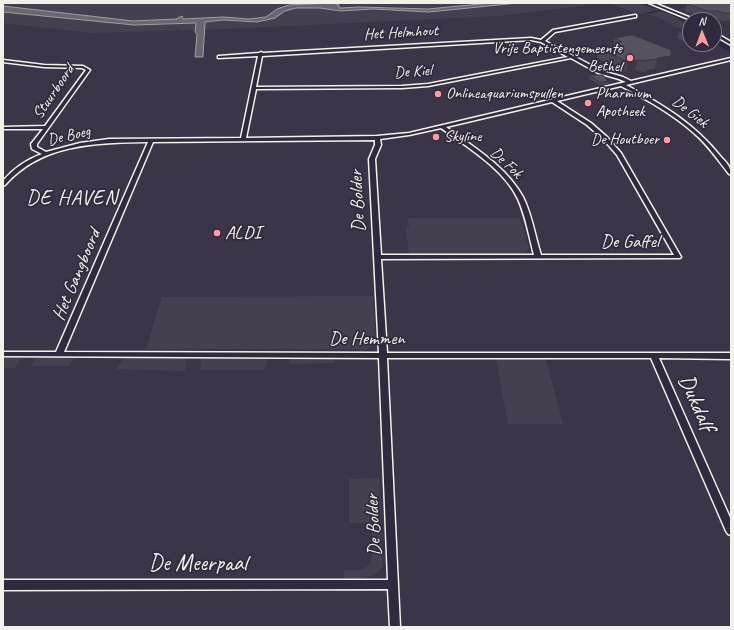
<!DOCTYPE html>
<html>
<head>
<meta charset="utf-8">
<style>
  body { margin:0 }
  #map { position:relative; width:734px; height:630px; overflow:hidden; background:#2f2a3d; font-family:Caveat,sans-serif }
  canvas { display:block }
  .frame { position:absolute; inset:0; border:4px solid #f4f1e8; pointer-events:none }
  .north { position:absolute; left:682px; top:12px; width:40px; height:40px; box-sizing:border-box; background:#2f2a3d; border:1px solid #7e7a81; border-radius:50%; rotate:359deg; font-size:11px; font-weight:700; line-height:16px; text-align:center; color:#f4f1e8 }
  .north::after { content:''; display:block; margin:auto; width:14px; height:18px; background:#ff9aa2; clip-path:polygon(50% 0,100% 100%,50% 72%,0 100%) }
</style>
</head>
<body>
<div id="map">
<canvas width="734" height="630"></canvas>
<div class="frame"></div>
<div class="north">N</div>
</div>
<script>
const ctx = document.querySelector('canvas').getContext('2d');
ctx.lineJoin = 'round';
function fill(path, color) {
  ctx.fillStyle = color;
  ctx.fill(path, 'evenodd');
}
function trace(path, color, width, dash) {
  ctx.strokeStyle = color;
  ctx.lineWidth = width;
  ctx.lineCap = dash ? 'butt' : 'round';
  ctx.setLineDash(dash || []);
  ctx.stroke(path);
}
function drawText(font, color, halo, rows, align = 'center') {
  ctx.font = font + ' Caveat,sans-serif';
  ctx.lineWidth = 3.5;
  ctx.setLineDash([]);
  ctx.textBaseline = 'middle';
  ctx.strokeStyle = halo;
  ctx.fillStyle = color;
  for (const [text, x, y, turn = 0] of rows) {
    ctx.save();
    ctx.translate(x, y);
    ctx.rotate((+turn || 0) * Math.PI / 180);
    ctx.textAlign = isNaN(turn) ? turn : align;
    if (halo) ctx.strokeText(text, 0, 0);
    ctx.fillText(text, 0, 0);
    ctx.restore();
  }
}
const built = new Path2D(`
  M611,3L690,25V44H714L731,52V627H3V19L102,31L252,27Z
  M656,3H728L731,5V42L714,30V20H697Z`);
const green = new Path2D(`
  M3,3H491L428,9L359,7L340,8L321,4H298L277,9L266,17L248,19L233,18L121,21L3,7Z
  M518,3H639L660,10L640,14L607,3L498,16L204,30L205,22L223,20L240,22L267,20L277,17L289,9L296,8H320L341,11L373,9L429,12Z
  M662,11L674,16L690,26V29L686,26L676,28L662,19L647,14Z
  M3,12L134,25L197,23L195,30L91,33L3,23Z
  M408,218H520L528,245V250L523,254H409L406,227H409Z
  M373,296L375,343L368,349H146L162,297Z
  M3,357H21L15,368H3Z
  M37,357H74L69,366H31Z
  M124,358H186L185,371L116,369Z
  M201,358H268L264,370H200Z
  M289,358H334V363L289,364Z
  M496,359H546L563,424H508Z
  M379,478L383,565C376,580 358,578 344,579V570C350,570 358,571 363,569C378,563 372,535 371,523H349V479Z`);
const water = new Path2D(`
  M333,3L339,5V8H340L359,7L428,9L491,3H518L429,12L373,9L341,11L320,8H296L285,11L275,18L257,22L223,20L205,22L203,57H195L197,34L195,32L196,23L134,25L3,12V6L133,21L176,19L182,16L183,19L223,17L249,19L266,17L277,9L289,5Z`);
const minor = new Path2D(`
  M649,3H654L696,20H691Z
  M635,15H636V17L555,32L545,41L602,71L623,77L631,81L731,58V60L626,85C662,104 695,124 721,157C726,162 731,167 731,175L729,174C718,160 708,145 695,134C673,114 647,100 621,86L557,101L591,123L607,137L621,153L681,257L680,258L381,259L387,353H731V359L659,358L731,520V535L728,534L726,531L651,358H387L400,627H390L388,589L3,590V580H388L379,358L3,356V352H56L148,142C96,143 42,143 5,185L3,186V181C14,168 26,160 42,154L32,149L31,144L43,129H3V127L45,126L86,70L82,68L44,67L3,62V60L44,65L83,66L90,70L37,144V147L46,152L80,143L109,139L241,138L258,56L218,58V56H219L259,53L261,52L263,53L531,38L541,40L553,30ZM531,40L541,42L568,57L428,84L402,86L256,87L262,56ZM571,58L598,73L619,79L626,82L409,133L377,136L246,138L256,89L402,88L428,86ZM552,102L587,125L603,139L617,155L674,255H541C535,236 532,215 523,197C506,166 473,147 446,127ZM441,128C467,147 504,169 518,199C526,217 529,236 534,255H381L375,159L381,145L380,139L409,135ZM375,140V145L369,159L379,353L64,352L153,142Z
  M714,32L731,42V45L714,35Z`);
const wall = new Path2D(`
  M731,3V20L722,21L717,18L706,19L685,11L687,4Z
  M690,29V44L677,38L679,31Z
  M633,35L668,66L655,68L654,69L646,70L645,72L635,70L626,72L597,58L599,48L613,45L615,38Z
  M691,44H714L716,48L712,49L710,52Z
  M590,75L608,82V85H600L589,79Z`);
const shadedWall = new Path2D(`
  M718,40L716,48L712,49L710,52L712,45L713,44H714V41Z
  M671,56L668,66L655,68L657,58Z
  M638,60L635,70L626,72L628,62Z`);
const building = new Path2D(`
  M704,3H731V13H724L719,11H708L687,4Z
  M690,29V35L679,31Z
  M633,35L671,50V56L657,58V59L648,60V61L638,60L628,62L599,48L616,45L614,44L622,42L615,38Z
  M590,75H603L608,82H600L590,76Z`);
const markers = [
  [630,58,4,"#ff9aa2"],
  [438,94,4,"#ff9aa2"],
  [588,103,4,"#ff9aa2"],
  [436,137,4,"#ff9aa2"],
  [667,140,4,"#ff9aa2"],
  [217,233,4,"#ff9aa2"]
];
const farStreetnames = [
  ["Het Helmhout",401,33,-3],
  ["De Kiel",413,72,-4],
  ["Stuurboord",54,92,-56],
  ["De Giek",690,112,38],
  ["De Boeg",69,136,-13],
  ["De Fok",506,163,43]
];
const farPoinames = [
  ["Vrije Baptistengemeente",622,49,"right"],
  ["Bethel",622,67,"right"],
  ["Onlineaquariumspullen",446,94],
  ["Pharmium",596,94],
  ["Apotheek",596,112],
  ["Skyline",444,137],
  ["De Houtboer",659,140,"right"]
];
const streetNames = [
  ["De Bolder",358,201,-93],
  ["De Gaffel",630,242],
  ["Het Gangboord",77,275,-67],
  ["De Hemmen",367,339],
  ["De Bolder",374,525,-93]
];
const poiNames = [
  ["ALDI",225,233]
];
const quarterNames = [
  ["DE HAVEN",72,198]
];
const nearStreetnames = [
  ["Dukdalf",696,403,66],
  ["De Meerpaal",198,564]
];
fill(built, '#3b3647');
fill(green, '#454050');
fill(water, '#6a6670');
trace(water, '#a19ea0', 1);
trace(minor, '#f4f1e8', 3);
fill(minor, '#2f2a3d');
fill(wall, '#4a4752');
fill(shadedWall, '#3c3942');
fill(building, '#56525f');
trace(building, '#3c3942', 1);
for (const [x, y, r, color] of markers) {
  const dot = new Path2D();
  dot.arc(x, y, r, 0, 2 * Math.PI);
  ctx.fillStyle = color;
  ctx.fill(dot);
  trace(dot, '#2f2a3d', 1.5);
}
drawText('16px', '#f4f1e8', '#2f2a3d', farStreetnames);
drawText('16px', '#f4f1e8', '#2f2a3d', farPoinames, 'left');
drawText('19px', '#f4f1e8', '#2f2a3d', streetNames);
drawText('19px', '#f4f1e8', '#2f2a3d', poiNames, 'left');
ctx.letterSpacing = '1px';
drawText('21px', '#f4f1e8', '#2f2a3d', quarterNames);
ctx.letterSpacing = '0px';
drawText('23px', '#f4f1e8', '#2f2a3d', nearStreetnames);
</script>
</body>
</html>
